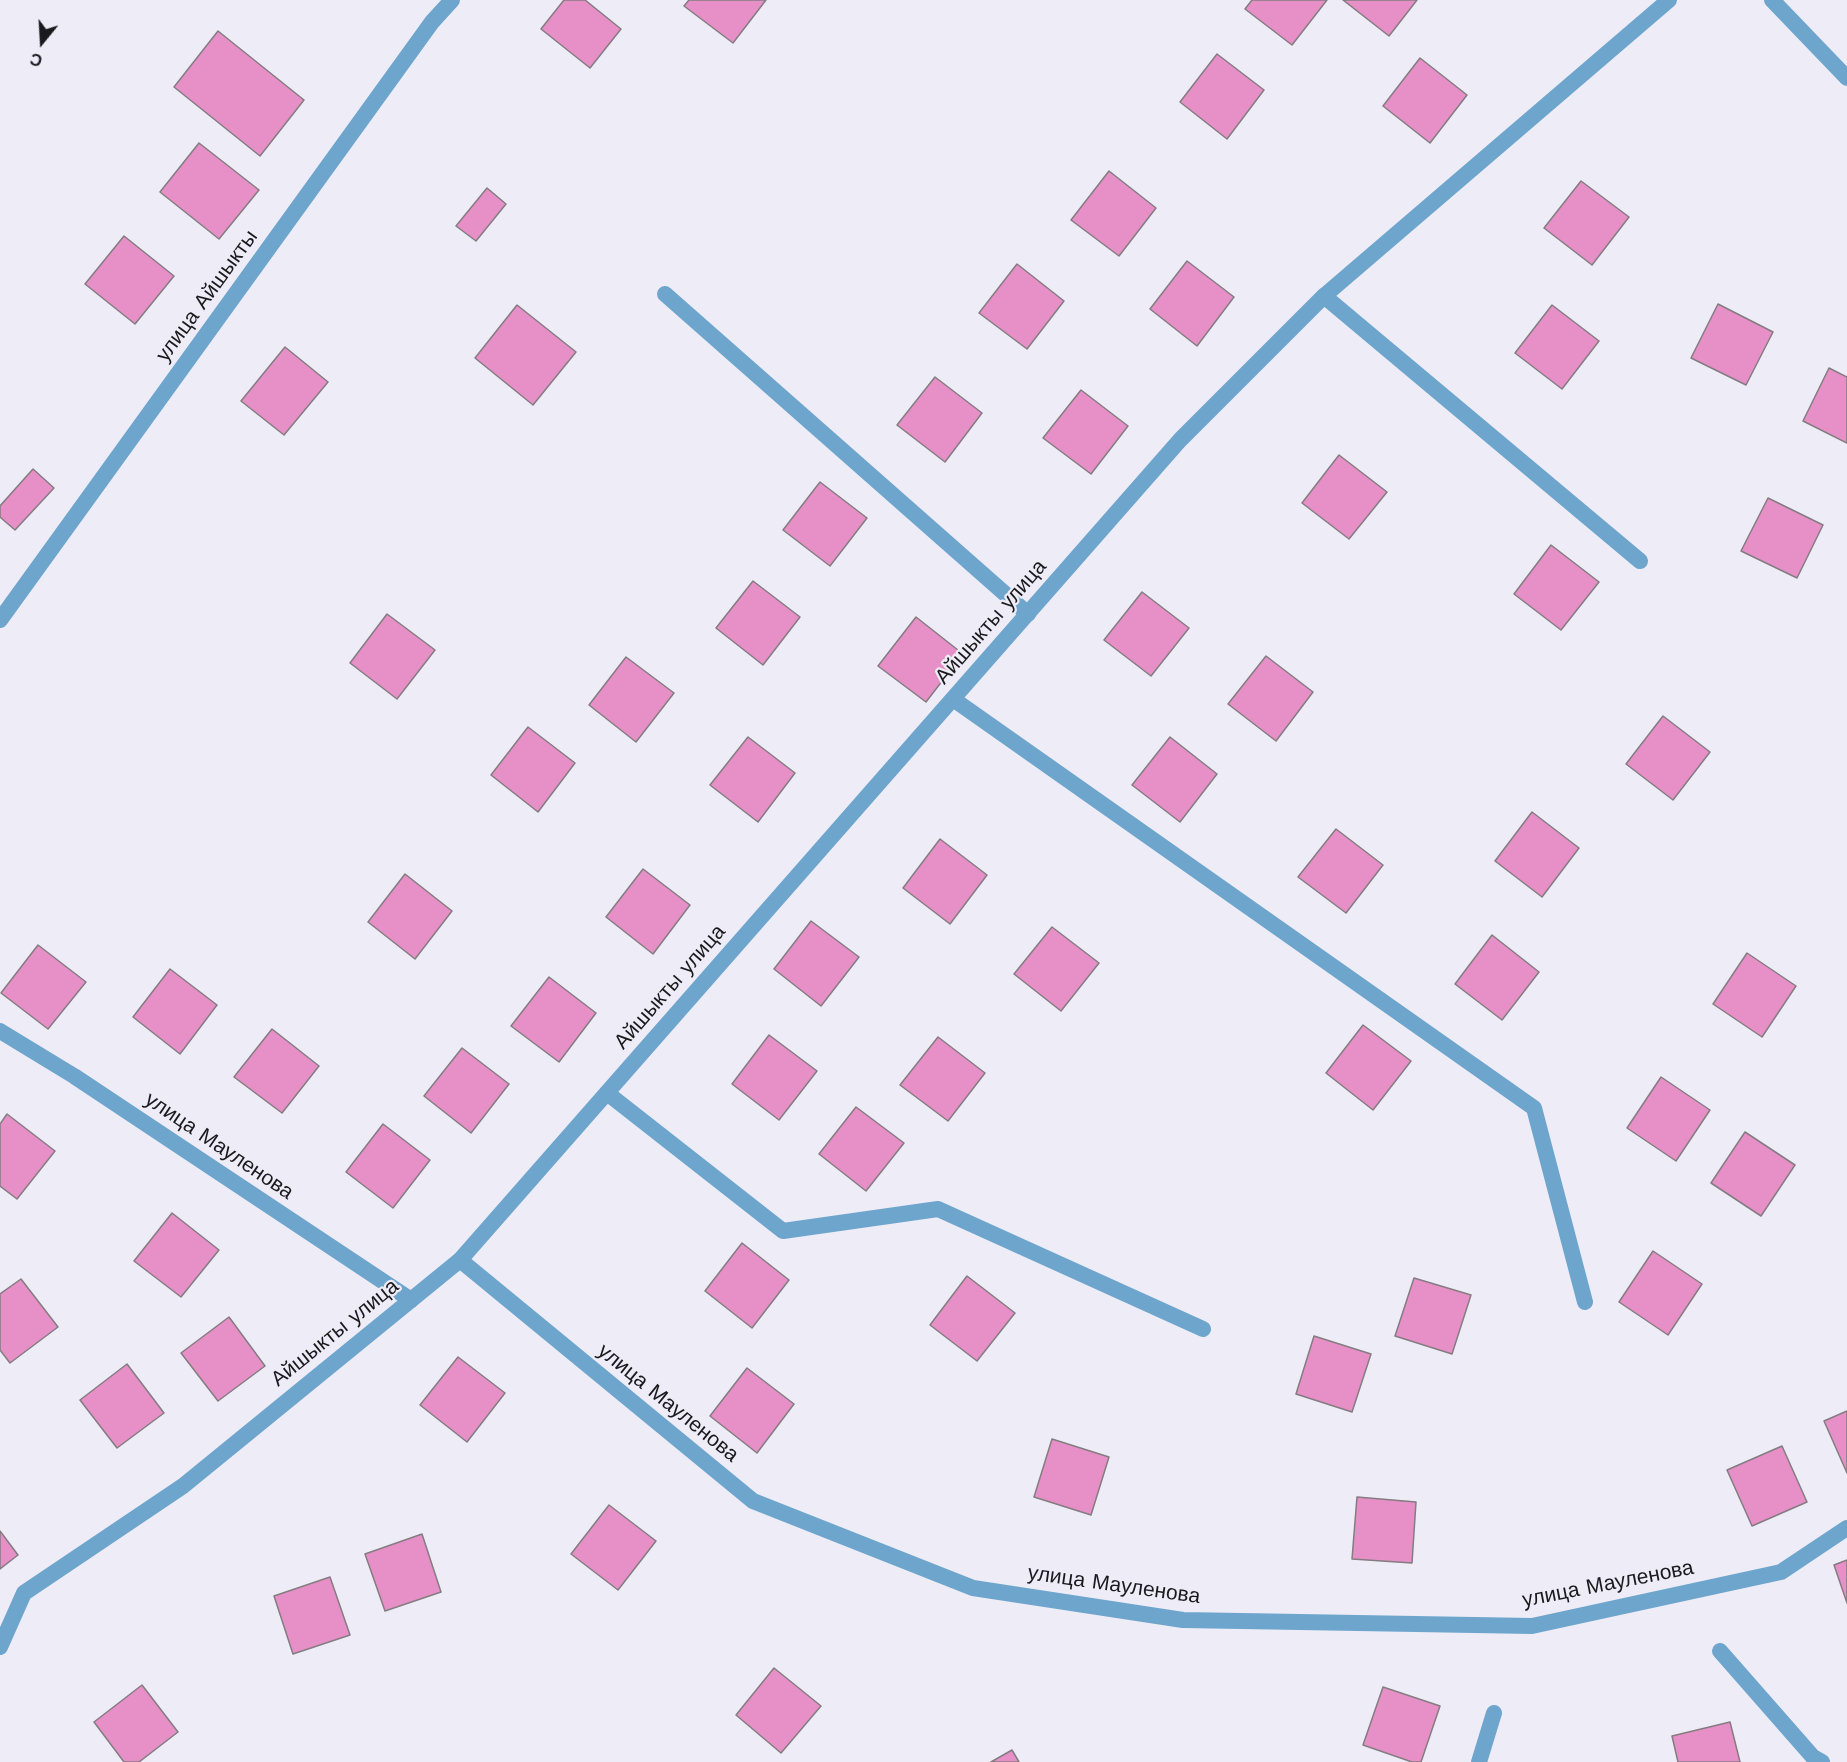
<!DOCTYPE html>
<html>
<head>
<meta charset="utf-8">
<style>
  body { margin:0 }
  #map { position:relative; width:1847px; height:1762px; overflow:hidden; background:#eeedf7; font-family:"Work Sans",sans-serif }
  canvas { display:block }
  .north { position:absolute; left:12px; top:12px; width:60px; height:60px; -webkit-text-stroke:4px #eeedf7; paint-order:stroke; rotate:198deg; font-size:16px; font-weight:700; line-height:24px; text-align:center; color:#1a191d }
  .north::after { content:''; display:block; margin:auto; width:21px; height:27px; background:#1a191d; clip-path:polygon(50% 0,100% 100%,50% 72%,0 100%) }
</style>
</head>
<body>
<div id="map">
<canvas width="1847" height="1762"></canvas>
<div class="north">С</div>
</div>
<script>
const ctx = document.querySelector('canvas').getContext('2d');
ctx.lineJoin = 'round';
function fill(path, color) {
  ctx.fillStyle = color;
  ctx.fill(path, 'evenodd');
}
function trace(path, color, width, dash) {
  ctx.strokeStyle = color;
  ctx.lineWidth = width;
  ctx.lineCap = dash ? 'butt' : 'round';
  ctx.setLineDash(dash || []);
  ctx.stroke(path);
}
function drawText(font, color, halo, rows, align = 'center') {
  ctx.font = font + ' "Work Sans",sans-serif';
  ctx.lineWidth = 4.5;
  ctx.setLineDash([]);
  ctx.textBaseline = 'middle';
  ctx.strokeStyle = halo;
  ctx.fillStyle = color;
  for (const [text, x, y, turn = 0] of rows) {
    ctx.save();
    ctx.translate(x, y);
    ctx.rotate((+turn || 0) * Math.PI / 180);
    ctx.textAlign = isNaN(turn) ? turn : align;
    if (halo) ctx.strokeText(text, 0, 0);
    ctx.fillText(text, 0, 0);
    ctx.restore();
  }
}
const building = new Path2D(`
  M564,0H585L621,29L590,68L541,29Z
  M689,0H766L733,43L684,6Z
  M1252,0H1327L1292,45L1245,9Z
  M1343,0H1417L1389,36Z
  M218,31L304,100L260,156L174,87Z
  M1217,54L1264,90L1227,139L1180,102Z
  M1420,58L1467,95L1430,143L1383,106Z
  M199,143L259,190L219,239L160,192Z
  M1109,171L1156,208L1119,256L1071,220Z
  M1581,181L1629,217L1592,265L1544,228Z
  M487,188L506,204L476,241L456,226Z
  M124,236L174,276L135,324L85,284Z
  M1187,261L1234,297L1197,346L1150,309Z
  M1017,264L1064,301L1027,349L979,313Z
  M1718,304L1773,332L1746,385L1691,358Z
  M517,305L576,352L533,405L475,358Z
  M1552,305L1599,341L1562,389L1515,353Z
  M285,347L328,382L284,435L241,401Z
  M1829,368L1847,377V443L1803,421Z
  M935,377L982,413L945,462L897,425Z
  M1081,390L1128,426L1091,474L1043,438Z
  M1339,455L1387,492L1349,539L1302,503Z
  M33,469L54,488L15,530L0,517V506Z
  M820,482L867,518L830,566L783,530Z
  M1768,498L1823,525L1797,578L1741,551Z
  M1551,545L1599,582L1561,630L1514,594Z
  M753,581L800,617L763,665L716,628Z
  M1142,592L1189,628L1151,676L1104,640Z
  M387,614L435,650L397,699L350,663Z
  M916,617L963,654L926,702L878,666Z
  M1266,656L1313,692L1276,741L1228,704Z
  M626,657L674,693L636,742L589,705Z
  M1663,716L1710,752L1673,800L1626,764Z
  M528,727L575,763L538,812L491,775Z
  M748,737L795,773L758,822L710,785Z
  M1170,737L1217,774L1180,822L1132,785Z
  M1532,812L1579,848L1542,897L1495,861Z
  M1336,829L1383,865L1346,913L1298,877Z
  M940,839L987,875L950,924L903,888Z
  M643,869L690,905L653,954L606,917Z
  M405,874L452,911L415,959L368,922Z
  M811,921L859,957L821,1006L774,969Z
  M1052,927L1099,963L1061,1011L1014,974Z
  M1492,935L1539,972L1502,1020L1455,984Z
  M38,945L86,982L48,1029L1,993Z
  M1747,953L1796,986L1762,1037L1713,1004Z
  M170,969L217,1005L180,1054L133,1017Z
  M549,977L596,1013L559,1062L511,1026Z
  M1363,1025L1411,1061L1373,1110L1326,1073Z
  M272,1029L319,1066L282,1113L234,1077Z
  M769,1035L817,1071L779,1120L732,1084Z
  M938,1037L985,1073L948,1121L900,1085Z
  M462,1048L509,1084L471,1133L424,1096Z
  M1661,1077L1710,1110L1676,1161L1627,1128Z
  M856,1107L904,1143L866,1191L819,1154Z
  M7,1114L55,1151L17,1199L0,1186V1124Z
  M383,1124L430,1160L393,1208L346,1172Z
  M1745,1132L1795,1165L1761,1216L1711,1183Z
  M172,1213L219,1250L181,1297L134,1261Z
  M742,1243L789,1280L752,1328L705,1291Z
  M1653,1251L1702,1284L1668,1335L1619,1302Z
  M967,1276L1015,1313L977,1361L930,1325Z
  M1414,1278L1471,1295L1452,1354L1395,1336Z
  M21,1279L58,1327L10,1363L0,1350V1294Z
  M229,1317L265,1366L218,1401L181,1353Z
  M1314,1336L1371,1354L1352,1412L1296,1394Z
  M458,1357L505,1393L467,1442L420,1405Z
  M127,1364L164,1413L117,1448L80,1400Z
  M747,1368L794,1404L757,1453L710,1416Z
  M1847,1411V1473L1824,1421Z
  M1052,1439L1109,1457L1091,1515L1034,1497Z
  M1782,1446L1807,1502L1752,1526L1727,1470Z
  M1357,1497L1416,1502L1412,1563L1352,1559Z
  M609,1505L656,1541L618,1590L571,1554Z
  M0,1531L18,1555L0,1569Z
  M422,1534L441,1592L385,1611L365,1554Z
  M1847,1560V1603L1834,1565Z
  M330,1577L350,1635L293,1654L274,1596Z
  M774,1668L821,1706L781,1753L736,1715Z
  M142,1685L178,1732L139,1762H124L94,1722Z
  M1383,1687L1440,1706L1421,1762H1412L1363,1745Z
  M1730,1722L1740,1762H1678L1672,1736Z
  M1012,1750L1019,1762H991Z`);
const service = new Path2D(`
  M1772,0L1847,78
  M665,294L1028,614
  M1324,296L1640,561
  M953,699L1534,1108L1585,1302
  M607,1093L783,1231L938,1209L1203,1329
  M1720,1651L1813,1757L1822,1762
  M1479,1762L1494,1713`);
const minor = new Path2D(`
  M0,620L432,22L452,0
  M0,1031L74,1076L411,1300
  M460,1260L753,1501L973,1588L1183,1620L1532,1626L1781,1572L1847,1528`);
const tertiary = new Path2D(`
  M0,1647L24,1593L183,1486L460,1260L1180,440L1324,296L1669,0`);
const streetNames = [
  ["улица Айшыкты",207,296,-54],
  ["Айшыкты улица",991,622,-49],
  ["Айшыкты улица",670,987,-49],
  ["улица Мауленова",219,1146,34],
  ["Айшыкты улица",335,1333,-39],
  ["улица Мауленова",668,1403,39],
  ["улица Мауленова",1608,1584,-11],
  ["улица Мауленова",1114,1585,8]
];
fill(building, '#e790c7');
trace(building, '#847c81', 1.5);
trace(service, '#6ea5cd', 16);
trace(minor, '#6ea5cd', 16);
trace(tertiary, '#6ea5cd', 16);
drawText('21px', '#1a191d', '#eeedf7', streetNames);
</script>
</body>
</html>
